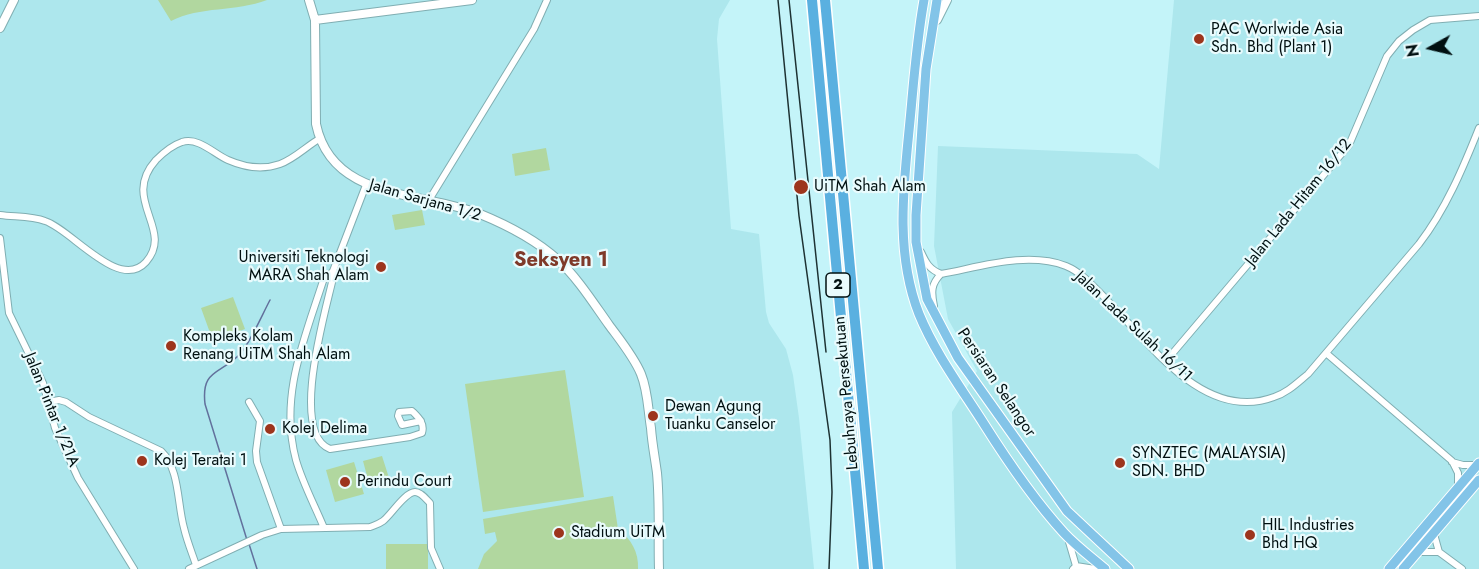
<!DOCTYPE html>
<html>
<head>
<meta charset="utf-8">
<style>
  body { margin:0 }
  #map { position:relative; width:1479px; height:569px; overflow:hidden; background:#c4f4f9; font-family:Jost,sans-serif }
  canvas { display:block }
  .north { position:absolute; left:1401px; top:18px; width:60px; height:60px; -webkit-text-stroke:4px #e9fbfd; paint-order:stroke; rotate:262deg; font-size:16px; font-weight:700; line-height:24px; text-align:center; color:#011011 }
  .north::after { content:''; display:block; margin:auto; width:21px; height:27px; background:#011011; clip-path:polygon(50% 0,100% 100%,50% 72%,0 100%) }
</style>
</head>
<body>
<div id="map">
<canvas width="1479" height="569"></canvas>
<div class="north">N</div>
</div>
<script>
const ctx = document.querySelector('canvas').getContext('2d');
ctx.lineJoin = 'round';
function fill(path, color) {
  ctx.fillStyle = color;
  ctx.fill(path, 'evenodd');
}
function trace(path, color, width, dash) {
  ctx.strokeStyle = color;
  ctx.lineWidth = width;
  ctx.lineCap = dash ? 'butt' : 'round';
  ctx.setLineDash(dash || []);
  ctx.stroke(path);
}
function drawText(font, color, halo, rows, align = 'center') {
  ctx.font = font + ' Jost,sans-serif';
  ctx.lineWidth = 4.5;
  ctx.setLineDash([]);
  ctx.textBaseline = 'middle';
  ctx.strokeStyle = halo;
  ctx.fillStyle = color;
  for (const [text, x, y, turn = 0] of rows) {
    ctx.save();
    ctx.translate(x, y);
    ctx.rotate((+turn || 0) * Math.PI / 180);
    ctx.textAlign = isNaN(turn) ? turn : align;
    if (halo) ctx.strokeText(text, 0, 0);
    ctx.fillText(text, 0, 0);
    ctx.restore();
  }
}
const built = new Path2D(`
  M0,0H730L719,19L717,39L731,229L759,234L766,312L769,323L786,349L793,375L799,418L814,569H0Z
  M1174,0H1479V569H956L952,412L977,371L948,319L934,246L938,146L1137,154L1159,169Z`);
const green = new Path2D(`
  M158,0H267C236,12 200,6 171,21Z
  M546,148L550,170L515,176L512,154Z
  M422,210L425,225L395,230L392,215Z
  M233,297L245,329L213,341L201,308Z
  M565,370L584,497L483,512L465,384Z
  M382,456L390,481L370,487L363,461Z
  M354,462L364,494L335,502L326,470Z
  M613,496L618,529C631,539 639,552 638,569H478L484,554L497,541L495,532L485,534L483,519Z
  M386,544H428V569H386Z`);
const stream = new Path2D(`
  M247,540L205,404C201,369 220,375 240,354C250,343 262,315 270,300
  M249,544L257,569`);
const minor = new Path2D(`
  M429,200L534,29L547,0
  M0,215C14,217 32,216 45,221C71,229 119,292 146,262C175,229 120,200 156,160C163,153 173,145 182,142C199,137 214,154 228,160C244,167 263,170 280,164C294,159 307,146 319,139
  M0,238L9,313L43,383L55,428L78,478L134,569
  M921,252C926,263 929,269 941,274C980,267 1027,251 1066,266C1083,273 1096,289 1108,301C1150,344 1205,423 1274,397C1287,393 1297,383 1308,374L1419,244C1446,209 1463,168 1479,128
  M333,271V278C326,310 289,433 330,449L410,437L422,433C425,423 418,417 412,411L399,412L398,416L402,425L421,421
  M934,306C931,292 931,284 941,274
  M1326,353L1452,461L1458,473V487
  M1166,361L1349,145L1387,56L1399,41L1413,30L1430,20L1479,16
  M48,402L59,400L66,402L89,417L161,451C180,469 177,503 184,528C187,541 192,553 196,565
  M249,402L260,421L256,451L257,462L281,529
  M1452,462L1463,465H1477
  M324,528C315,506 303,484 296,460C279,397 304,340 323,281L333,271L366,185
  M1434,534L1439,552
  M1069,542L1076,566L1073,569
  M1418,552H1439L1462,569
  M1076,566L1095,569
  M189,569L262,535L281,529L370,527C375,525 379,524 383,521C391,515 405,492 415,492C421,492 426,499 430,503L431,548L440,569`);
const tertiary = new Path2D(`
  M309,0L315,20L316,124C332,201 421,191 480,214C507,225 537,241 558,260C577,277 594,304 609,325C620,340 634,357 641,374C648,391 648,410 651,428C652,443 655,458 657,473C660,505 658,537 659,569
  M315,20L472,0
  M937,20L947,0
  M0,28L14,0`);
const primary = new Path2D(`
  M924,0C918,33 915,66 912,99C906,171 892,245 919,314C935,353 961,388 984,424C1008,462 1033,499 1064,533C1076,546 1091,557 1105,569
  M937,0L926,69L916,215V242L927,299L958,358L1067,511L1129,569
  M1389,569L1479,463
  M1403,569L1479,480`);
const trunk = new Path2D(`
  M812,0L864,569
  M825,0L878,569`);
const tram = new Path2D(`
  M778,0L799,216L830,440L832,492L829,569
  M789,0L826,352`);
const markers = [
  [1199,39,6,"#9d351d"],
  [801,187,8,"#9d351d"],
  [381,267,6,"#9d351d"],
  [171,346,6,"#9d351d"],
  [653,416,6,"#9d351d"],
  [270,429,6,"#9d351d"],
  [142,461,6,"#9d351d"],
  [1120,463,6,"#9d351d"],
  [345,482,6,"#9d351d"],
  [559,533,6,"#9d351d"],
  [1250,535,6,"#9d351d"]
];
const shields = [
  [838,285,24]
];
const shieldNames = [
  ["2",838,285]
];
const poiNames = [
  ["PAC Worlwide Asia",1211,30],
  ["Sdn. Bhd (Plant 1)",1211,48],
  ["UiTM Shah Alam",814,187],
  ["Universiti Teknologi",369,258,"right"],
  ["MARA Shah Alam",369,276,"right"],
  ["Kompleks Kolam",183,337],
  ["Renang UiTM Shah Alam",183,355],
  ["Dewan Agung",665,407],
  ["Tuanku Canselor",665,425],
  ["Kolej Delima",282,429],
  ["SYNZTEC (MALAYSIA)",1132,454],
  ["SDN. BHD",1132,472],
  ["Kolej Teratai 1",154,461],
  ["Perindu Court",357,482],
  ["HIL Industries",1262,526],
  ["Bhd HQ",1262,544],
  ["Stadium UiTM",571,533]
];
const streetNames = [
  ["Jalan Sarjana 1/2",425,201,16],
  ["Jalan Lada Hitam 16/12",1299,203,-51],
  ["Jalan Lada Sulah 16/11",1133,327,43],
  ["Persiaran Selangor",996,383,56],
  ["Lebuhraya Persekutuan",847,393,-95],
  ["Jalan Pintar 1/21A",51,410,68]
];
const quarterNames = [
  ["Seksyen 1",561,261]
];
fill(built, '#ade7ed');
fill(green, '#b1d79f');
trace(stream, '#62719c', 1.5);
trace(minor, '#80aeb2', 8);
trace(tertiary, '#80aeb2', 10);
trace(primary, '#fff', 11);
trace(trunk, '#fff', 13);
trace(minor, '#fff', 6);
trace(tertiary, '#fff', 8);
trace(primary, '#83c4e8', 9);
trace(trunk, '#5ab0e0', 10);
trace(tram, '#1d3132', 1.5);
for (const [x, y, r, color] of markers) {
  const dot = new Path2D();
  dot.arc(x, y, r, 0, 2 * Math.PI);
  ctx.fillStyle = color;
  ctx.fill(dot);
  trace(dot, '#e9fbfd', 2);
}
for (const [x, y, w] of shields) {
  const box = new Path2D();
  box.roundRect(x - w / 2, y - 12, w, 24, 4.5);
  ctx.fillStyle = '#e9fbfd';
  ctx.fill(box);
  trace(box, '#011011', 1.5);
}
drawText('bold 15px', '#011011', null, shieldNames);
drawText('16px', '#011011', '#e9fbfd', poiNames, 'left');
drawText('16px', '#011011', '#e9fbfd', streetNames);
drawText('bold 20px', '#7f3a2a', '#e9fbfd', quarterNames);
</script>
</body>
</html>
